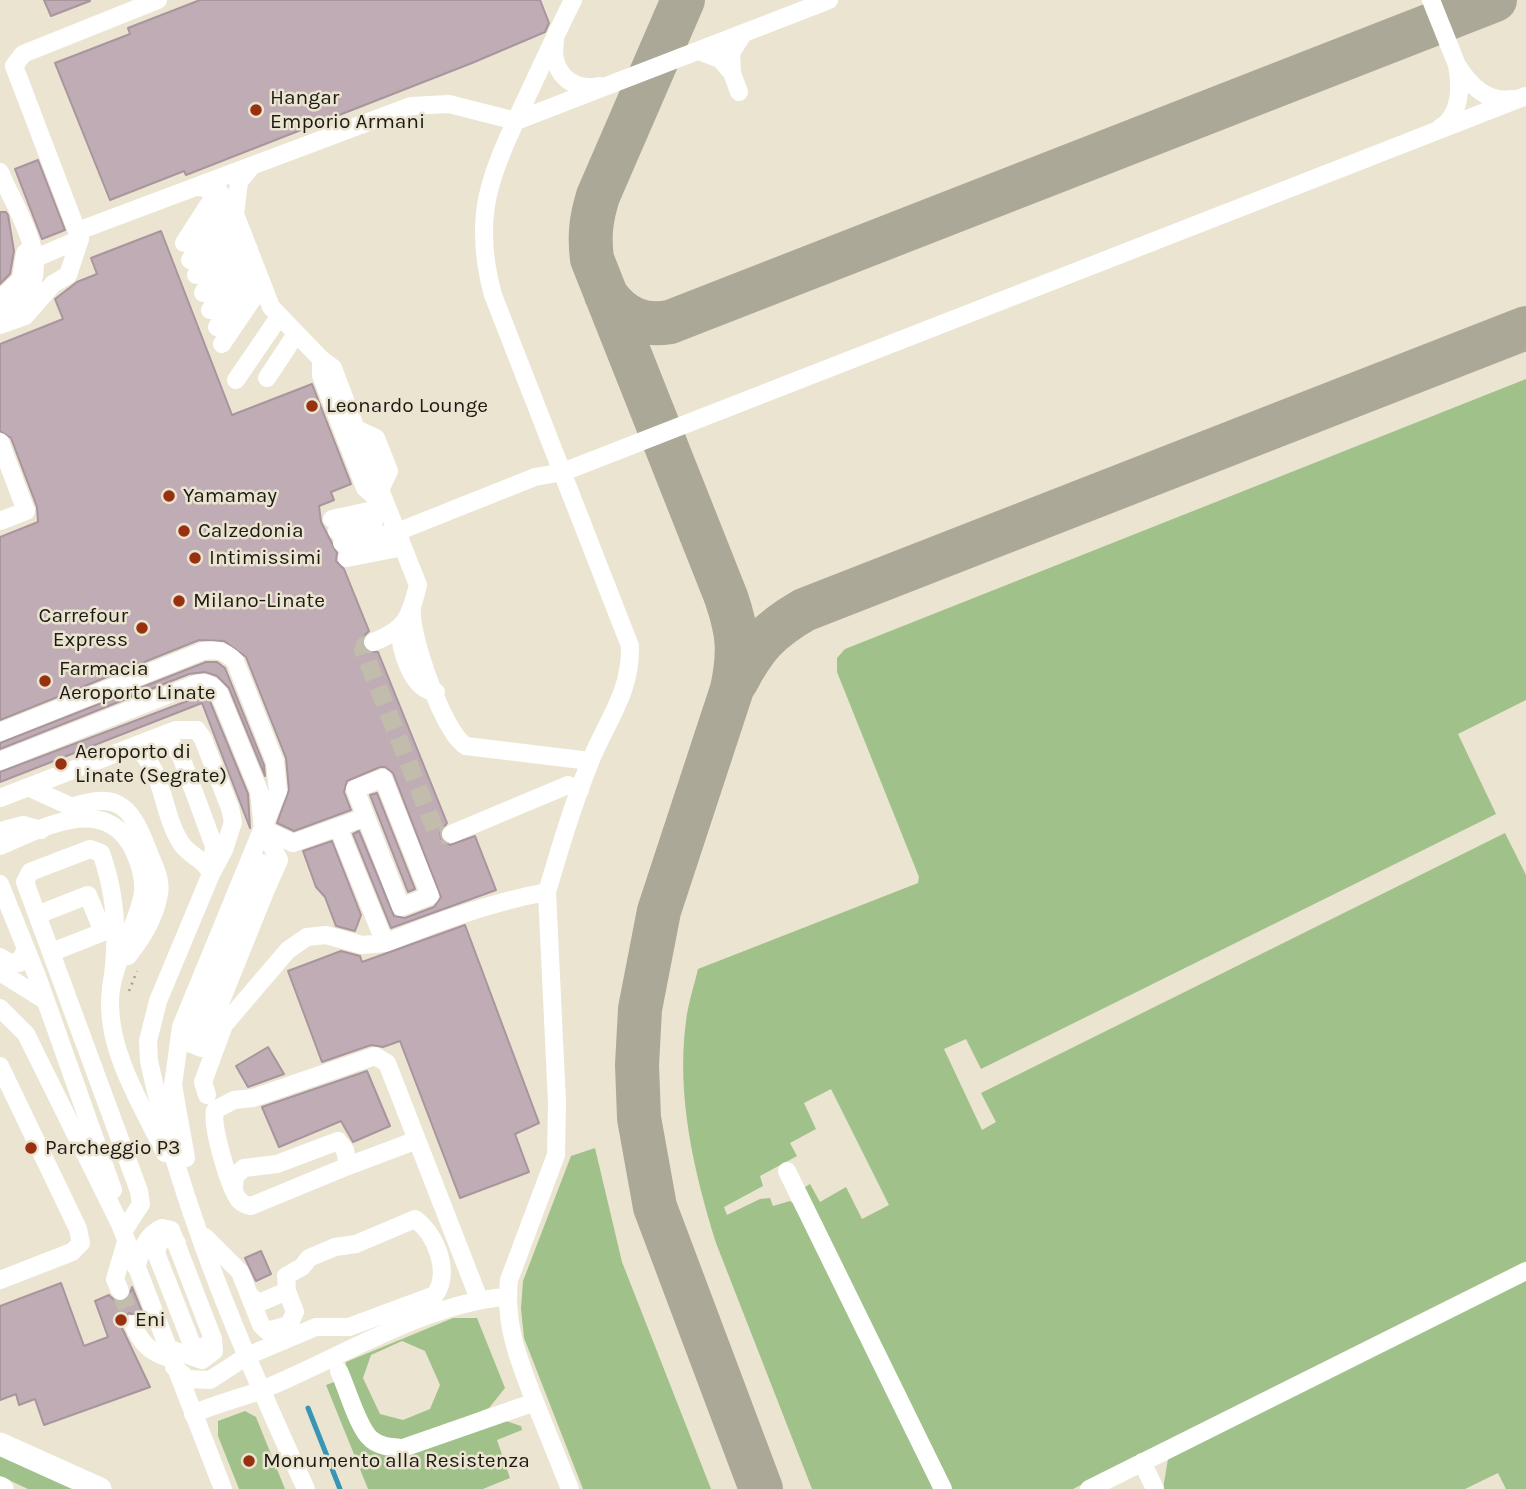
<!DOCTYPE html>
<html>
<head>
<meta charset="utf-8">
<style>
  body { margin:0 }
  canvas { display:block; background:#eae4d1 }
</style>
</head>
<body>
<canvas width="1526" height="1489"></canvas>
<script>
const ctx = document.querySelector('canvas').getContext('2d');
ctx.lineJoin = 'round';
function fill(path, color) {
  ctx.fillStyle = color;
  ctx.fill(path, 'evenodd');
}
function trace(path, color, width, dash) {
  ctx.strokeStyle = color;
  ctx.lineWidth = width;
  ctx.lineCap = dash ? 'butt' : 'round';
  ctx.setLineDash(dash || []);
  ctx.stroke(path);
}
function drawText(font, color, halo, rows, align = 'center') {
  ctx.font = font + ' Karla,sans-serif';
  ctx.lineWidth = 5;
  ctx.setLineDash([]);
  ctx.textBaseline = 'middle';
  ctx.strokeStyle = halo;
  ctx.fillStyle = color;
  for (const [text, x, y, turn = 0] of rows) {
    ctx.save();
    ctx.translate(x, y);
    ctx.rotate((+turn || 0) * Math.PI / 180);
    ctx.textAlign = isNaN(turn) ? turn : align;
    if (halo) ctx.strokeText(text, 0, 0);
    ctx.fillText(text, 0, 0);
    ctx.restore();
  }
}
const green = new Path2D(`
  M1526,379V700L1458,734L1496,814L981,1069L966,1039L944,1049L982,1130L996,1122L981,1093L1505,833L1526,875V1262L1073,1489H947L800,1190L810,1184L820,1202L846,1187L862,1219L889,1205L831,1089L804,1103L816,1129L790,1143L797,1156L760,1176L763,1186L724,1207L727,1215L760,1199L770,1198L773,1206L790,1201L801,1209L937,1489H812L716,1243C694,1172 676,1096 686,1021C688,1004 694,986 698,969L918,883L919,877L837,672V658L845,649Z
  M595,1148L622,1262L711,1489H583L524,1338L521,1309L523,1281L571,1156Z
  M1526,1278V1489H1506L1498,1473L1465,1489H1163L1168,1459Z
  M453,1318H477L505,1388L489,1408L406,1441H393L374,1435L345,1367L346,1362ZM402,1341L425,1351L440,1385L430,1409L403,1420L380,1414L363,1378L371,1355Z
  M337,1381L367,1446L506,1421L521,1426L522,1430L497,1440L510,1478L483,1489H368L326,1385Z
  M245,1411L256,1417L285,1489H239L218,1436V1421Z
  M0,1455L76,1489H28L0,1476Z`);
const stream = new Path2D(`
  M308,1408L340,1489`);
const taxiway = new Path2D(`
  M683,0L598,196C591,219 589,235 592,259L726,597C738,632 740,652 732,689L659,911L640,1009L637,1065L639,1118L655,1207L761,1489
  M606,295C623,318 643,327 670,322L1495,0
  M736,682C755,646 768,631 804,610L1526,328`);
const building = new Path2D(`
  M44,0H89L90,1L51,16Z
  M200,0H540L549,23L545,32L472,63L186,175L184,171L110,200L55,63L130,34L128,28Z
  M38,160L65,230L42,239L15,169Z
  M0,212H6L8,215L14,251L10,274L0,284Z
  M161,231L232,415L312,384L351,484L331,492L334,500L319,506L321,522L337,553L336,561L344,569L369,631L364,636L362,646L367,651L378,652L447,823L440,832L441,839L450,845L475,836L496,890L391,928L353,834L359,831L394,916L405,918L434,907L441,897L393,773L385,767H380L347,781L344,792L351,810L294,831L277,823L289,790L286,758L246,657L224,641L199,640L0,720V537L38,522L37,507L11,438L0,431V344L63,319L55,299L77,282L97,274L91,258Z
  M206,662H217L225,668L264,765L265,776L229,688L217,676L205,672L189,674L0,749V743Z
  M203,695L209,699L248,794L250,828L202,703L0,782V772Z
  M377,793L415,889L408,892L370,795Z
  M332,841L361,915L355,931L336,926L325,897L316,887L303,851Z
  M465,925L539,1123L515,1134L529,1172L460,1198L400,1041L383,1047L371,1045L322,1062L288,971L341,951L360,956L362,962Z
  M268,1047L284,1074L248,1087L236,1066Z
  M367,1071L390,1126L353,1142L341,1121L279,1147L262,1107Z
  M261,1251L271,1274L256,1281L245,1258Z
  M61,1283L84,1346L108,1337L95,1301L109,1295L114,1300L124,1302L129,1297L132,1287L145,1319L129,1313L123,1318L122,1328L150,1387L44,1425L35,1399L19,1405L16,1394L0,1400V1306Z`);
const minorTunnel = new Path2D(`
  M373,642L365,645L363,650L436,832L440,836L451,834
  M120,1291L133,1324`);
const path = new Path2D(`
  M129,991L137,971`);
const minor = new Path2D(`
  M1431,0L1457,65
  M555,42C550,70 570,92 599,86
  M699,51L720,59L732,73L731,53L743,34
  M732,73L739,92
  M1440,128C1461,115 1461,87 1457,65C1470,86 1487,103 1513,99
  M0,172C14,207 52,260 26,296C20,304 8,310 0,317
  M199,187L218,190L235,214L239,182L251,167
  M235,214L271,307L321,359V375L365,488L387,507
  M78,231L411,106L449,104L516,121L829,0
  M80,239L14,66L23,54L158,0
  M184,243L218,190
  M190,260L223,211
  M196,275L235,214
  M203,293L242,233
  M0,300L21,279L25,253
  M210,310L249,249
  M0,325L25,316L53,284L68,275L80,239L36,258
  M217,327L256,269
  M222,344L262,285
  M321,359L333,368L356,429L376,438L389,471L380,490
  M267,378L296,334
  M236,380L279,317
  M356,429L418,585C410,617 406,630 373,642
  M0,442L26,511L0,521
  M332,519L387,507
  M337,531L374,522
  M342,543L397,532L535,477L563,472L1526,96
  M347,558L403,547
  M412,611C410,636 444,734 466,746L590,761
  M400,629C400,650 412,691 436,692
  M0,732L203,651C217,649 225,651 235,661L275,762L278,791L181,1027L173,1085L186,1158
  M151,740L171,743L180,754L214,846L212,867
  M134,746C165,768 161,813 181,843C190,857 204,858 211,874
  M0,761L193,685C205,681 211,683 219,693L259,791L263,829L279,860L265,892L202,1048L189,1043L262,863L275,869
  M383,778L430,896L401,907L355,789Z
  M28,787L72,807C121,790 132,809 149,853C154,866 162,880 159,894C155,918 142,938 128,956
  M0,798L176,730H197L203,739L230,808L233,822L224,850L211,874L158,1001L148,1041L149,1061C181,1209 243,1353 306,1489
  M263,829L293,843L366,817
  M0,831L23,825L41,830
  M451,834L568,785L580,790
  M342,837L385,943C438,922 491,902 547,892L557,1103L556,1155L509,1280C504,1325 519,1361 535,1402
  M0,846C41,829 103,793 132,847C140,863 146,880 142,898C134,933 109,969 110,1004C110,1056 143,1107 165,1153
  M0,884L37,976L113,1190
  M547,892C560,848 573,804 590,762C607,720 631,693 630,646L493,295C471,215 491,174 524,103C540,69 556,34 573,0
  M37,915L88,895L103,932L52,952
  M0,957L9,962L19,963L26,949
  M0,972L46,1001
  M111,988C119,941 117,897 101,853L90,849L30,872L25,882L139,1191L141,1204L123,1232
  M0,1008L26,1034L120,1224L223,1489
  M0,1066L78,1229L81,1243L72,1252L0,1280
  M207,1095L203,1082L224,1025L288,950L307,937L326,935L362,945L385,943
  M348,1166L417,1140
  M787,1171L943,1489
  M234,1188L235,1176L244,1168L277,1164L338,1141L345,1150L348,1166L251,1206C245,1205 240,1203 237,1197C228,1182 211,1125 215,1110L234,1100L253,1098L375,1056L387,1063L479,1299
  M205,1237L240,1272L261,1325L267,1331L289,1325L295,1312L287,1291
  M177,1243L167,1238L159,1242L156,1253L193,1347H204L211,1341
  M136,1267C142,1250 145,1236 162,1228L171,1230L213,1339L214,1351L202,1360L167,1348
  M120,1291L115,1279L126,1242
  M133,1324C141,1344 150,1352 171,1359
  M174,1367L188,1379L210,1380L247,1356L316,1327H349L435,1295C451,1272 436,1234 415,1219L356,1244L335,1247L309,1258L302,1267L286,1276L287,1291L259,1303L250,1296
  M339,1371C347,1388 358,1428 371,1439C380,1447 392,1447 403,1448L535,1402L570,1489
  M193,1414C215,1404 237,1399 259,1391C335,1361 426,1302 507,1297
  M1142,1462L1155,1489
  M1089,1489L1526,1271`);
const major = new Path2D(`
  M0,1444L100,1489
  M0,1488L2,1489`);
const markers = [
  [256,110,7,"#983110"],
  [312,406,7,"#983110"],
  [169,496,7,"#983110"],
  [184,531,7,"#983110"],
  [195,558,7,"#983110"],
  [179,601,7,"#983110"],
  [142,628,7,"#983110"],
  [45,681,7,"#983110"],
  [61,764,7,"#983110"],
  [31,1148,7,"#983110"],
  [121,1320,7,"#983110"],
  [249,1461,7,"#983110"]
];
const poiNames = [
  ["Hangar",270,98],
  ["Emporio Armani",270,122],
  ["Leonardo Lounge",326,406],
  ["Yamamay",183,496],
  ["Calzedonia",198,531],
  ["Intimissimi",209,558],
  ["Milano-Linate",193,601],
  ["Carrefour",128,616,"right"],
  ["Express",128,640,"right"],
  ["Farmacia",59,669],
  ["Aeroporto Linate",59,693],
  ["Aeroporto di",75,752],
  ["Linate (Segrate)",75,776],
  ["Parcheggio P3",45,1148],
  ["Eni",135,1320],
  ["Monumento alla Resistenza",263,1461]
];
fill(green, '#a1c18b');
trace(stream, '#3895b4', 5);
trace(taxiway, '#aca898', 44);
fill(building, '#c0acb5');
trace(building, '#a8959e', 2);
trace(minorTunnel, '#c1bcab', 18, [18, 9]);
trace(path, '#a49f91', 2.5, [2, 5]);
trace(minor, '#fff', 18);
trace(major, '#fff', 23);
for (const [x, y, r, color] of markers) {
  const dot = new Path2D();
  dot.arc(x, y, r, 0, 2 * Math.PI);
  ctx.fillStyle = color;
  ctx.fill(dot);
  trace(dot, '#eae4d1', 2.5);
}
drawText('21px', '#1c1a13', '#eae4d1', poiNames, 'left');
</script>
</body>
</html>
